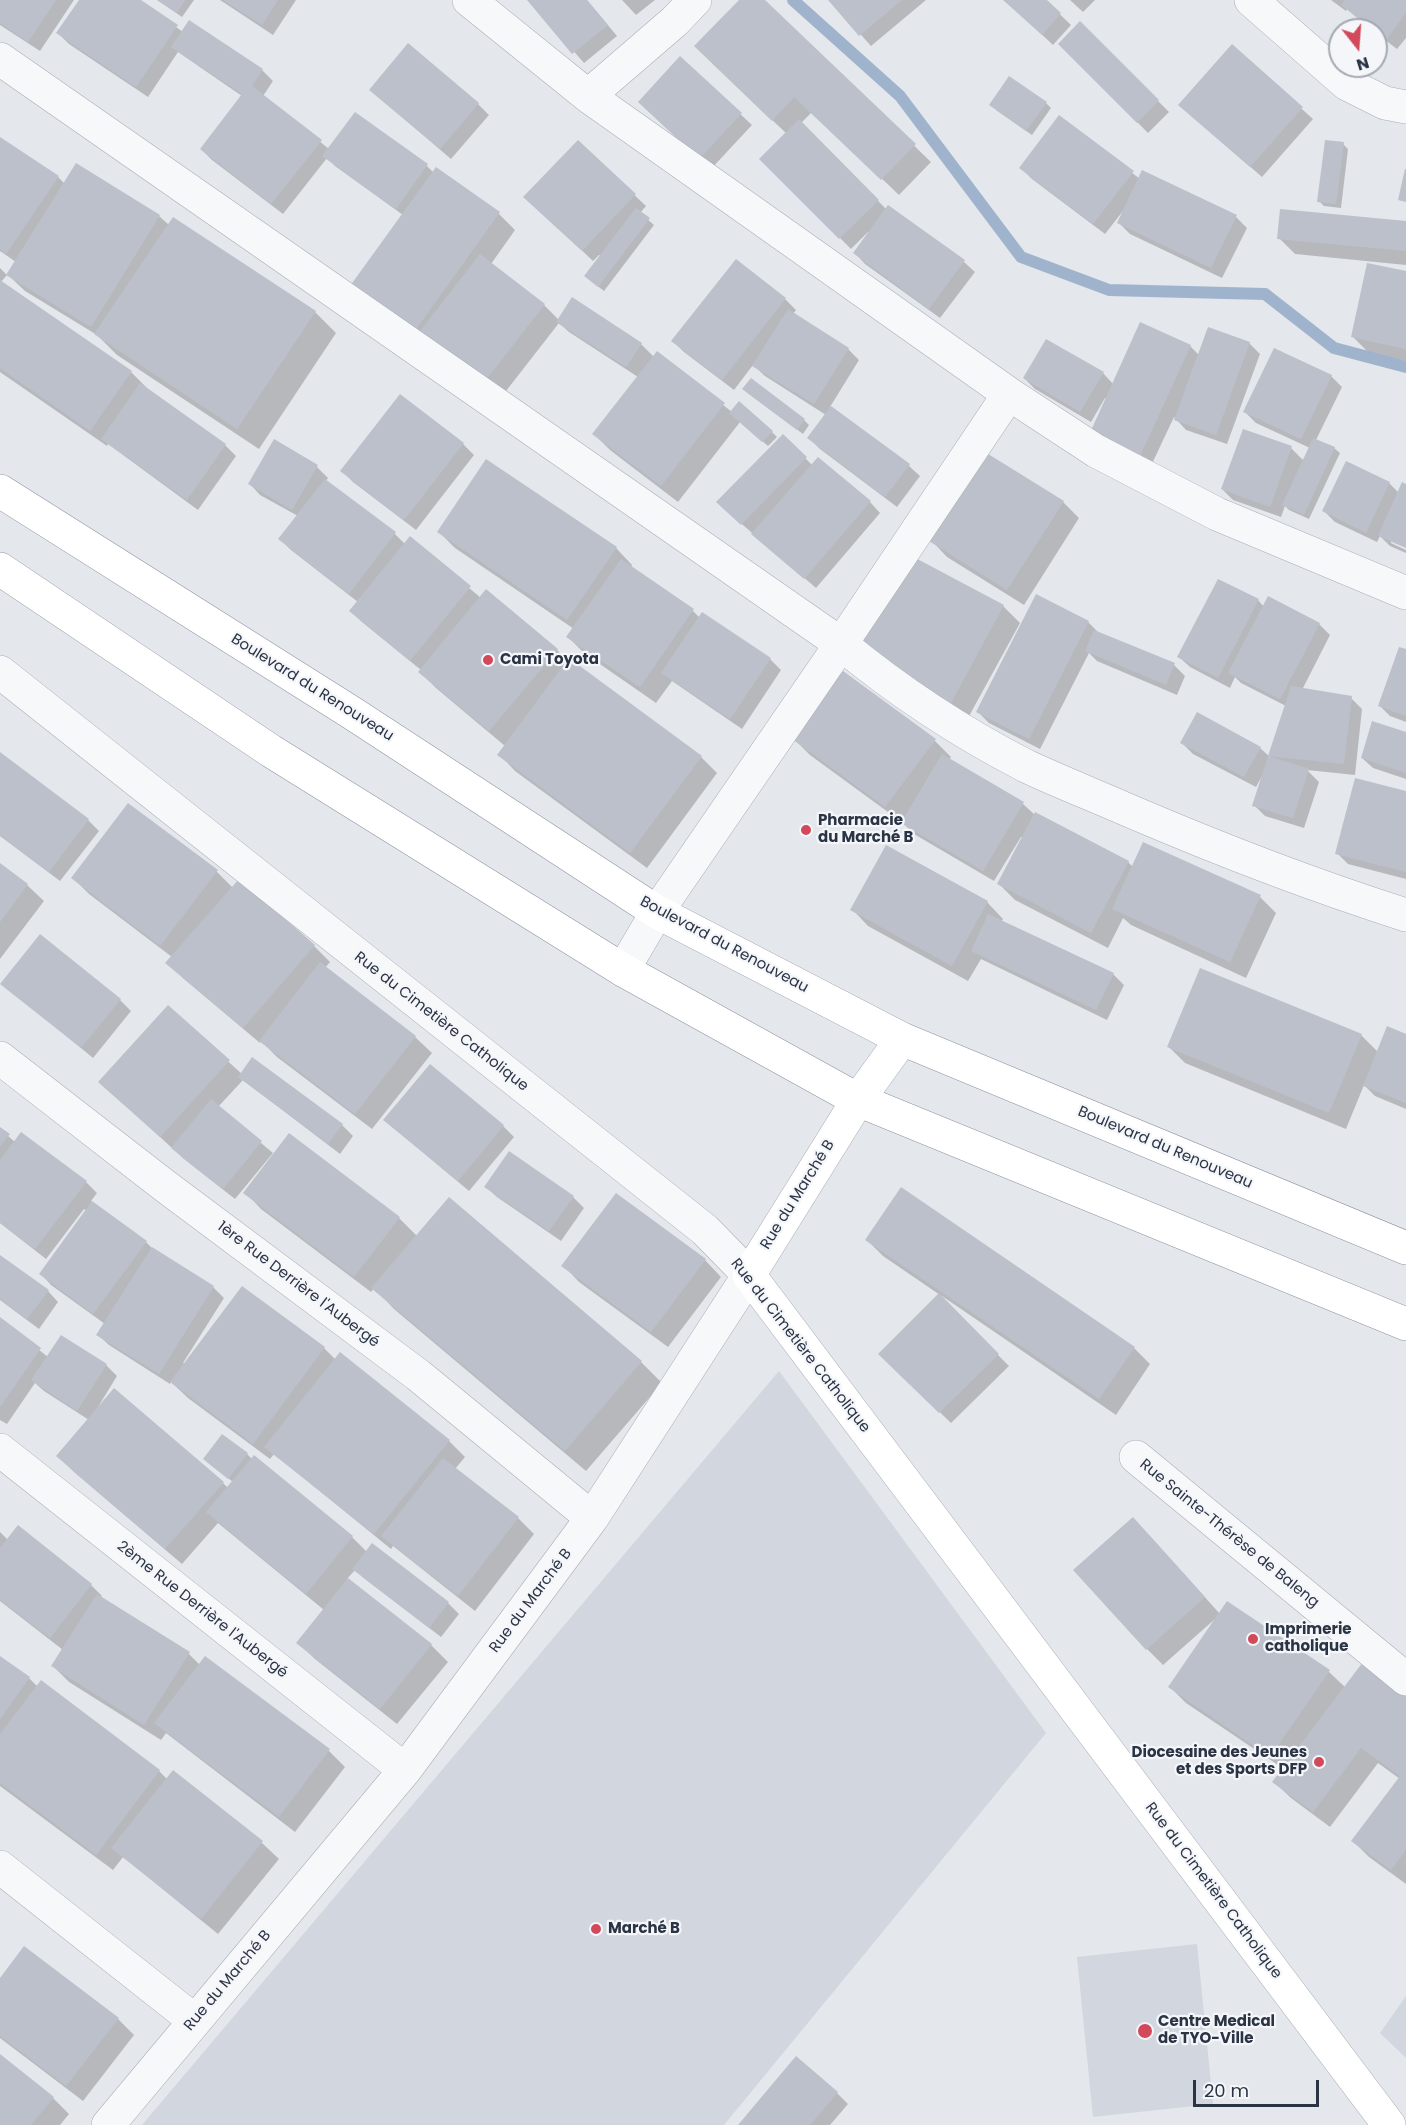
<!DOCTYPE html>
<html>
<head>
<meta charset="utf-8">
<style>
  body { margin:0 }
  #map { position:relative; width:1406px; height:2125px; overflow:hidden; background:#e4e7ec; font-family:Poppins,sans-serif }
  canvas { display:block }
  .north { position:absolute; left:1328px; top:18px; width:60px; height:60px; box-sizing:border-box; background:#f4f6f9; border:2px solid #a4a8b1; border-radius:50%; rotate:163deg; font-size:16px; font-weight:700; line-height:24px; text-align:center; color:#2b3445 }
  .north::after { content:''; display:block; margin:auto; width:21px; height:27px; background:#d1495b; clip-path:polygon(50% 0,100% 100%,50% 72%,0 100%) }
  .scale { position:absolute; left:1193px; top:2080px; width:126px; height:27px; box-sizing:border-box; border:3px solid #2b3445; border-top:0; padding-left:8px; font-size:18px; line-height:21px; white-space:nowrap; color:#2b3445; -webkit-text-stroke:4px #f4f6f9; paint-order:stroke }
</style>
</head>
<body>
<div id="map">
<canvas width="1406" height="2125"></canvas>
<div class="north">N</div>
<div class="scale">20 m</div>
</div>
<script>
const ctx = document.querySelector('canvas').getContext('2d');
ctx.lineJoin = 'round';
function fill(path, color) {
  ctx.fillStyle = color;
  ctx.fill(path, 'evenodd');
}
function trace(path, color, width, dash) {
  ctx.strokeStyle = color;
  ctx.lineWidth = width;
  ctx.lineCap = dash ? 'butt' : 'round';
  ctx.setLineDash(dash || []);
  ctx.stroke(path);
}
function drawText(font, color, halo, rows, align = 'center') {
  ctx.font = font + ' Poppins,sans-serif';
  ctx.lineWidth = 4.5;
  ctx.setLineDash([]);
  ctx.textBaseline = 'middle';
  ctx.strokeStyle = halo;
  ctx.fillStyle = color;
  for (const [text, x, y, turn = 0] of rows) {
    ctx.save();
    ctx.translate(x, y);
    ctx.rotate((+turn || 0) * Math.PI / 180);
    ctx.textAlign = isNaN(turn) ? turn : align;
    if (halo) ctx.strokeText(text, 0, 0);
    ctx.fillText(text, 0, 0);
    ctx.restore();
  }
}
const built = new Path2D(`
  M779,1371L1046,1733L724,2125H142Z
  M1197,1944L1213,2104L1093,2117L1077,1957Z
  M1406,1996V2058L1380,2033Z`);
const shadow = new Path2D(`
  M0,0H74L40,51L0,25Z
  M80,0H138L183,32L262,70L273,81L263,96L329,149L427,166L434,173L437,169L499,214L515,230L491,264L544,305L559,320L641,344L654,357L657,353L732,412L772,432L777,437L768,446L740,422L678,502L610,450L594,434L638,377L569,332L559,323L499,400L368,302L403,215L335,166L327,158L283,214L212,160L201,149L242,96L178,52L148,97L69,44L58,33Z
  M157,0H194L182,17Z
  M220,0H296L273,35Z
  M529,0H587L617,36L584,63Z
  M622,0H655L636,15Z
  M741,0H763L931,162L899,195L812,112L801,123L887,210L964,262L975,272L940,318L865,264L855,253L869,233L868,232L851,249L761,159L787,134L712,63Z
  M830,0H926L871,46Z
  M1005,0H1045L1071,25L1053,45Z
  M1070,0H1095L1083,12Z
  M1331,0H1406V38L1397,49L1376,33V30H1372L1347,9L1346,11Z
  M1080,23L1169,112L1148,133L1060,44Z
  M1232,46L1313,119L1262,177L1191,115Z
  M680,58L752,125L711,169L651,112Z
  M382,100L478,104L489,115L451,159Z
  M1046,103L1051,108L1032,135L996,110Z
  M1060,117L1140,179L1236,217L1247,228L1222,278L1130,234L1119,223L1123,211L1105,234L1032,179L1021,168Z
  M0,139L58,177L65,184L159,216L169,225L315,312L336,333L259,449L117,355L97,335L25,291L8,275L16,262L0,251Z
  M578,142L646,206L640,213L654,225L604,291L591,281L601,256L599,255L593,261L536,207Z
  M1343,144L1348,149L1341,208L1324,206L1319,201Z
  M1406,222V265L1295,254L1279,238Z
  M736,261L785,299L796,310L793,314L848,349L859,360L830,407L909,466L920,476L897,507L820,449L809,438L826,415L765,376L753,365L734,390L684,352L673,341Z
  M0,268L7,275L1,282L131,372L147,388L225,445L236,456L198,510L108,444L107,446L0,372Z
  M1406,272V361L1369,353L1352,336Z
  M1249,343L1260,354L1227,444L1186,430L1174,417L1150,468L1102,446L1107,399L1105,398L1091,422L1035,389L1024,378L1103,373L1114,385L1190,346L1199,355Z
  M1331,376L1342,387L1316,440L1334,448L1340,453L1309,519L1289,510L1285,506L1281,517L1233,500L1222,489L1291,448L1303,460L1310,448L1256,423L1245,412Z
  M749,394L804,420L809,425L803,434Z
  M783,436L812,465L870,502L880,513L816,588L729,513Z
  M275,441L317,467L328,478L326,481L395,534L405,544L410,538L481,598L557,650L568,661L701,757L717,773L647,868L515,771L499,754L505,746L436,688L420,672L421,670L362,622L351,611L358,602L291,550L280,539L298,516L260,495L250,484Z
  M463,444L474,455L416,530L353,482L342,471Z
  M487,461L616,548L632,565L631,567L693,611L700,618L703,614L770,659L781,670L742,729L672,681L656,703L584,653L568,637L574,629L455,548L439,532Z
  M1389,483L1399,493L1406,485V546L1391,540V543L1406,550V553L1390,546L1380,536L1377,542L1335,522L1324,511Z
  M1063,502L1079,518L1024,605L947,557L931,540Z
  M908,556L1003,606L1020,623L968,718L872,668Z
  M1258,600L1264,607L1319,624L1330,635L1302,690L1351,698L1362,709L1355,775L1307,770L1319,782L1304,828L1265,816L1254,805L1262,776L1256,787L1193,754L1182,743L1260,748L1270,757L1286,706L1241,683L1235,677L1230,688L1190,667L1179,657Z
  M1088,622L1099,633L1174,665L1185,676L1177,695L1097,661L1089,653L1040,749L989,723L978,712Z
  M1406,651V722L1390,716L1380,706Z
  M843,673L935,741L951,757L949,760L1023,804L1035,815L1128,862L1133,867L1260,897L1276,913L1246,978L1131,925L1123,918L1108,948L1015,900L999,884L1023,838L1021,837L994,881L914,834L903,823L810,755L794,739Z
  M1406,734V779L1373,768L1362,758Z
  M0,754L88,820L99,831L60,881L0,836Z
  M1406,792V879L1348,864L1337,853Z
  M128,805L217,872L233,888L314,946L330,962L325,968L415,1037L432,1053L372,1129L277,1057L261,1041L260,1043L184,979L167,962L172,957L89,894L73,878Z
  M0,865L27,885L44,901L0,959Z
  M987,902L1003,919L1001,922L1113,974L1124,985L1107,1020L981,959L968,981L868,926L852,909Z
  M2,983L120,1000L131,1011L93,1058Z
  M168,1007L242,1074L342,1125L353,1136L340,1154L243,1080L218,1107L273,1153L235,1199L184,1159L100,1082Z
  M1361,1035L1378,1052L1406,1036V1109L1375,1096L1364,1085L1346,1129L1185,1063L1169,1047Z
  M503,1126L514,1137L469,1191L396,1130Z
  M0,1129L15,1142L86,1182L97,1193L91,1201L146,1242L155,1251L213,1287L224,1298L183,1363L185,1364L242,1288L324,1348L336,1360L449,1441L465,1457L455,1469L518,1518L534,1534L475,1611L393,1546L391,1549L274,1454L270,1459L188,1398L171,1382L170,1384L109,1345L98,1335L105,1324L51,1285L41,1274L87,1211L84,1209L46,1259L0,1223Z
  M486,1187L573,1197L584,1208L561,1241L497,1197Z
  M245,1192L399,1218L417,1236L449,1199L641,1362L662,1383L586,1471L394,1309L374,1288L371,1292L261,1209Z
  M616,1195L705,1260L721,1277L668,1347L579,1282L563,1265Z
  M867,1240L1134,1348L1150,1364L1116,1415L942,1296L941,1298L1009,1366L951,1423L880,1354L940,1295L883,1256Z
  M0,1256L48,1291L58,1302L39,1329L0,1300Z
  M0,1319L48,1357L61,1337L106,1365L117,1376L98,1407L223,1483L228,1488L233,1482L210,1464L247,1454L252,1459L254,1457L352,1537L367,1552L448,1603L459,1614L441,1637L365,1579L355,1570L347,1579L431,1645L448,1662L397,1724L315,1659L298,1643L324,1610L218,1523L182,1564L74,1472L58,1456L89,1420L44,1391L35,1383L7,1424L0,1420Z
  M0,1532L8,1540L91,1585L102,1596L100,1598L189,1654L200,1665L329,1751L345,1767L295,1832L166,1733L161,1740L69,1682L53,1666L63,1650L0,1601Z
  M1149,1535L1220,1614L1329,1672L1346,1688L1406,1690V1884L1369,1857L1353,1841L1400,1779L1378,1763L1330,1827L1291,1798L1274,1782L1284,1769L1186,1703L1170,1687L1215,1619L1163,1665L1147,1649Z
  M0,1658L29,1678L38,1687L159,1771L168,1780L174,1772L262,1843L279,1859L218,1934L123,1857L113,1870L0,1786Z
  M0,1980L118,2019L134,2035L83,2101L0,2038Z
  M0,2056L53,2098L69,2114L60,2125H0Z
  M837,2093L848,2104L830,2125H740Z`);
const stream = new Path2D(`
  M793,0L900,96L1021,257L1109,290L1265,294L1334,348L1406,367`);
const building = new Path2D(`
  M0,0H56L28,42L0,23Z
  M79,0H141L178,25L136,87L56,33Z
  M157,0H185L177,13Z
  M223,0H278L262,25Z
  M527,0H587L608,25L572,54Z
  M739,0H765L916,144L881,180L794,97L772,121L694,46Z
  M828,0H902L859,36Z
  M1003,0H1047L1061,13L1042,35Z
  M1345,0H1406V13L1386,40L1376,30H1373L1341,5Z
  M189,20L263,69L252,86L322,140L271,204L200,149L242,94L171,47Z
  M1080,21L1159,100L1137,123L1058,44Z
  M408,43L479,103L440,149L369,90Z
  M1232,44L1303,107L1250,167L1178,105Z
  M680,56L742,113L699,159L638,102Z
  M1009,76L1047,102L1026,131L989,105Z
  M355,112L428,164L396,209L322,156Z
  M1059,115L1134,171L1093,224L1019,168Z
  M799,119L879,200L839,239L759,159Z
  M0,137L59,176L6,254L0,249Z
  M578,140L636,194L582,251L523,197Z
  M1325,140L1344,142L1336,204L1317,202Z
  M76,163L160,215L91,327L6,275Z
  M436,167L500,212L414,332L350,286Z
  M1405,169H1406V202L1398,200Z
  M1142,170L1237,215L1211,268L1117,223Z
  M888,205L965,260L929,309L853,253Z
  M636,208L650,218L598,287L584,276Z
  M1280,209L1406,221V251L1277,239Z
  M173,217L316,311L237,429L94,334Z
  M480,254L545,304L482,385L417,335Z
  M736,259L786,298L722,380L671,341Z
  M1367,263L1406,271V349L1351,337Z
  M0,280L132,371L90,431L0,368Z
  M572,297L642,343L626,367L556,322Z
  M788,309L849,348L814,404L752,366Z
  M1140,322L1191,345L1139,458L1089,435Z
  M1208,327L1250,342L1216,435L1174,420Z
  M1046,339L1104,372L1080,412L1023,378Z
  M1274,348L1332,375L1301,439L1243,412Z
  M657,351L725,403L661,486L592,434Z
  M751,378L805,419L797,430L742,389Z
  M140,383L226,444L187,500L101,439Z
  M400,394L464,443L404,520L340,471Z
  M739,401L773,431L762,442L729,413Z
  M831,406L910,464L885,497L807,438Z
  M1243,429L1292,446L1270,507L1221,489Z
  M783,434L807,457L741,525L716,502Z
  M1313,438L1335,447L1304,515L1282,505Z
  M274,439L318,465L292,510L248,484Z
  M985,452L1064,501L1007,590L929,541Z
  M818,457L871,501L804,579L751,534Z
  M486,459L617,547L567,620L437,532Z
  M1346,461L1390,482L1366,533L1322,511Z
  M325,479L396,532L349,594L278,539Z
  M1402,482L1406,484V548L1378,536Z
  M410,536L471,586L410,661L349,611Z
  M908,554L1004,605L951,703L854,652Z
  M621,559L694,609L640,687L566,637Z
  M1218,579L1259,599L1218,678L1177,657Z
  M486,589L558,649L489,731L418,672Z
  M1036,594L1089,621L1029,739L976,712Z
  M1268,596L1320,623L1280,699L1228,673Z
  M702,612L771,658L730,719L661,673Z
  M1094,630L1175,663L1166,685L1085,651Z
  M1399,647L1406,649V716L1378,706Z
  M569,658L702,756L630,853L497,755Z
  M843,671L936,739L885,807L792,739Z
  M1291,686L1352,696L1344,764L1268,756L1309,769L1293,818L1252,806L1268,756Z
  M1197,712L1261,747L1244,777L1180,743Z
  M1372,721L1406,732V773L1361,758Z
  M0,752L89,819L49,872L0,835Z
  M942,754L1024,802L983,871L901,823Z
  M1355,778L1406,791V872L1335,854Z
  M128,803L218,870L160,946L71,878Z
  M1035,812L1129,861L1091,933L997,884Z
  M1143,842L1261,895L1230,962L1112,909Z
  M886,845L988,901L952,966L850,910Z
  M0,863L28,884L0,922Z
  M239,879L315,945L243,1028L165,963Z
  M988,914L1114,973L1096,1010L971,951Z
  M40,934L121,999L81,1048L0,984Z
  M320,962L416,1036L355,1114L259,1041Z
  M1200,968L1362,1034L1329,1113L1167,1047Z
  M168,1005L230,1060L160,1137L98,1082Z
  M1387,1026L1406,1034V1103L1363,1086Z
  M252,1057L343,1124L328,1144L238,1077Z
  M430,1064L504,1125L458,1181L383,1120Z
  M211,1099L262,1141L223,1189L171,1148Z
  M0,1127L10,1134L0,1146Z
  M21,1132L87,1181L35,1249L0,1223V1160Z
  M289,1133L400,1217L354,1277L243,1193Z
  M509,1151L574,1196L549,1231L484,1187Z
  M901,1187L1135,1347L1099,1399L865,1240Z
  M616,1193L706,1259L651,1332L561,1266Z
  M449,1197L642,1361L565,1451L371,1288Z
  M92,1201L147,1241L93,1314L39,1274Z
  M152,1247L214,1286L159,1374L96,1335Z
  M0,1255L49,1290L27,1319L0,1299Z
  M242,1286L325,1347L253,1444L170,1382Z
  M939,1293L999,1354L939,1413L878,1354Z
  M0,1317L41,1348L0,1407Z
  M61,1335L107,1364L77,1411L31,1380Z
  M340,1352L450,1440L374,1534L264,1447Z
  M114,1388L224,1482L165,1549L56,1456Z
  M222,1434L248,1453L228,1479L203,1459Z
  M254,1455L353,1536L306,1594L206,1512Z
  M443,1458L519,1517L458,1596L381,1536Z
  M1133,1517L1205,1597L1146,1650L1073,1570Z
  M18,1525L92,1584L50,1638L0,1600V1548Z
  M372,1543L449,1602L429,1628L352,1569Z
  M348,1578L432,1644L380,1709L296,1643Z
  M97,1594L190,1652L144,1725L51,1666Z
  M1227,1601L1330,1670L1270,1757L1168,1687Z
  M0,1656L30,1677L0,1719Z
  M205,1656L330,1749L279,1817L154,1723Z
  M1366,1658L1406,1688V1850L1391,1870L1351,1841L1400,1776L1361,1748L1313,1812L1272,1782Z
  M41,1680L160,1770L96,1855L0,1783V1734Z
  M173,1770L263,1841L201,1919L111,1848Z
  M24,1946L119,2018L66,2086L0,2036V1978Z
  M0,2054L54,2097L31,2125H0Z
  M796,2056L838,2092L810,2125H738Z`);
const street = new Path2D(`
  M469,0L588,96L1009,394L1096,451L1217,514L1406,593
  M1251,0L1347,84L1385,103L1406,107
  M0,59L841,644C898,691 960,732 1026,766C1060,782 1096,796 1130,811C1221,850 1312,885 1406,915
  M588,96L675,21L695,0
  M0,672L705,1230L749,1275L592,1518L405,1770L108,2125
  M623,970L657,912L841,644L1009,394
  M0,1058L165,1186L418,1375L592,1518
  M0,1450L405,1770
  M1136,1457L1406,1679
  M0,1867L195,2021`);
const secondary = new Path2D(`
  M902,1039L858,1100L749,1275L1389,2125`);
const highway = new Path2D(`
  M0,491L352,713L657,912L902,1039L1406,1248
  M0,569L271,751L623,970L858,1100L1406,1324`);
const markers = [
  [488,660,6,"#d1495b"],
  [806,830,6,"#d1495b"],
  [1253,1639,6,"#d1495b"],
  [1319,1762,6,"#d1495b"],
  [596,1929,6,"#d1495b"],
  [1145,2031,8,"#d1495b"]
];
const poiNames = [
  ["Cami Toyota",500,660],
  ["Pharmacie",818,821],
  ["du Marché B",818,838],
  ["Imprimerie",1265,1630],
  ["catholique",1265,1647],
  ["Diocesaine des Jeunes",1307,1753,"right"],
  ["et des Sports DFP",1307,1770,"right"],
  ["Marché B",608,1929],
  ["Centre Medical",1158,2022],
  ["de TYO-Ville",1158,2039]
];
const streetNames = [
  ["Boulevard du Renouveau",312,688,32],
  ["Boulevard du Renouveau",724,945,28],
  ["Rue du Cimetière Catholique",441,1022,38],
  ["Boulevard du Renouveau",1165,1148,23],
  ["Rue du Marché B",798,1195,-58],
  ["1ère Rue Derrière l'Aubergé",298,1285,37],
  ["Rue du Cimetière Catholique",800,1346,52],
  ["Rue Sainte-Thérèse de Baleng",1229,1534,39],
  ["Rue du Marché B",531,1601,-53],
  ["2ème Rue Derrière l'Aubergé",202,1610,38],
  ["Rue du Cimetière Catholique",1213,1891,53],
  ["Rue du Marché B",228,1981,-50]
];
fill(built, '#d2d6de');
fill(shadow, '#0003');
trace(stream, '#9fb4cc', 12);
fill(building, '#bbc0ca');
trace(street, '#a9aeb7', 34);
trace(secondary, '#a9aeb7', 34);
trace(highway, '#8b94a3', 34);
trace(street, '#f7f8fa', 33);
trace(secondary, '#fff', 33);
trace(highway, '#fff', 33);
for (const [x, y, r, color] of markers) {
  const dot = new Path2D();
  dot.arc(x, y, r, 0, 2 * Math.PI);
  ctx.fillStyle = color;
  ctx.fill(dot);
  trace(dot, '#f4f6f9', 2);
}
drawText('bold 15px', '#2b3445', '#f4f6f9', poiNames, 'left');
drawText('15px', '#2b3445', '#f4f6f9', streetNames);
</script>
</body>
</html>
